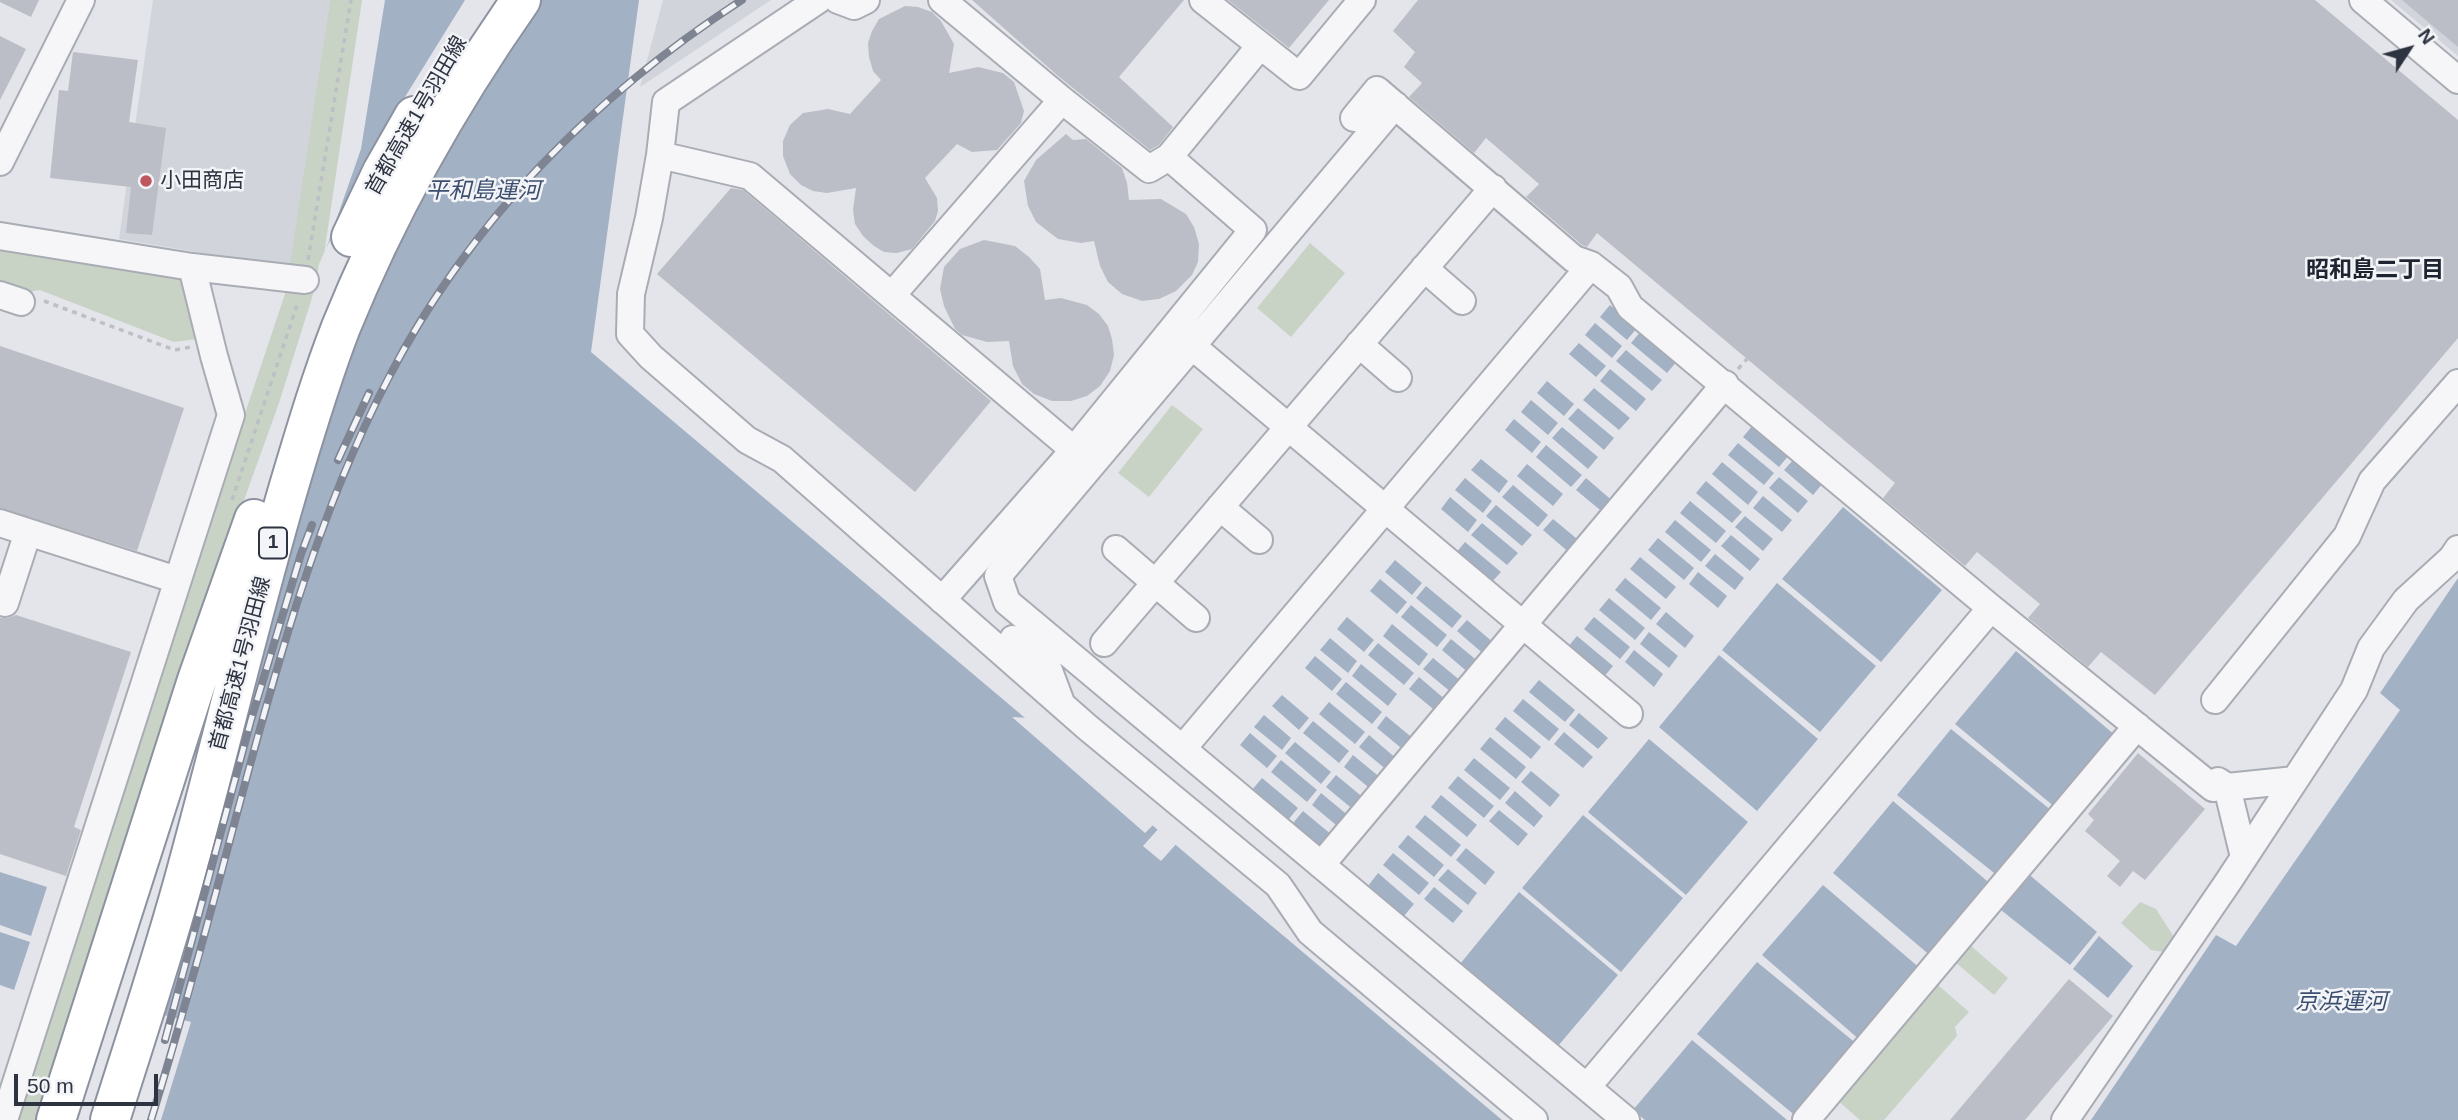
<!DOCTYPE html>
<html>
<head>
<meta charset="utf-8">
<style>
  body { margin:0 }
  #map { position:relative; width:2458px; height:1120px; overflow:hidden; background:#e3e5ea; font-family:Arial,sans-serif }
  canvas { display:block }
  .north { position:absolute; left:2374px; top:14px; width:70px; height:70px; -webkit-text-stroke:5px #f3f4f7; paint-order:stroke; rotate:54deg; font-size:19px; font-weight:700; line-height:28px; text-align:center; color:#2d3340 }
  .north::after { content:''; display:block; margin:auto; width:24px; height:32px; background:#2d3340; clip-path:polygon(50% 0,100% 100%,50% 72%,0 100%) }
  .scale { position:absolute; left:14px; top:1074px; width:144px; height:32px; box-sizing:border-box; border:4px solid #2d3340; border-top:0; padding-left:9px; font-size:21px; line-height:24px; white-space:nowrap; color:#2d3340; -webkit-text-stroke:5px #f3f4f7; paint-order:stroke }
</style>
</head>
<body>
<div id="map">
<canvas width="2458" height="1120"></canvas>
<div class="north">N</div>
<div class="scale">50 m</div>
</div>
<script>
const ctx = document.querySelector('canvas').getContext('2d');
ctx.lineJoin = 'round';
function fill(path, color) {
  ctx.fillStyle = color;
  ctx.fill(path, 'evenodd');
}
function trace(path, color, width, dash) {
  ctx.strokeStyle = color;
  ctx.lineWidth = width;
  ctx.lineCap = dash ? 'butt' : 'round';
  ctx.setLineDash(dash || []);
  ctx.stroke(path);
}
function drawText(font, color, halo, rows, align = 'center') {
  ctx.font = font + ' Arial,"Noto Sans JP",sans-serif';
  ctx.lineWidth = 5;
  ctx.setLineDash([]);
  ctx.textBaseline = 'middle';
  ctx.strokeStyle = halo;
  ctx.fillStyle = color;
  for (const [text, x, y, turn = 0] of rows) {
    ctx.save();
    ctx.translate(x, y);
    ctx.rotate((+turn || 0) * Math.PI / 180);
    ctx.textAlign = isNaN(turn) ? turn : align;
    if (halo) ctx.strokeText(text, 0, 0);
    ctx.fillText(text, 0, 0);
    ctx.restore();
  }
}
const built = new Path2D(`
  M153,0H330L291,268L119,239Z
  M663,0H771L640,87Z
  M2391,0H2458V56Z`);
const green = new Path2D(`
  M330,0H362L319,288L40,1120H13L134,745L286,291Z
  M1310,243L1345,273L1291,337L1257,308Z
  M0,250L183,276L197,339L174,342L40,290L23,293L0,283Z
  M1172,405L1203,429L1149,497L1118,473Z
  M2140,902L2156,909L2174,937L2164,952L2151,950L2121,923Z
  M1970,945L2008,978L1994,995L1955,962Z
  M1938,985L1969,1012L1955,1027L1957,1036L1884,1120H1860L1837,1100Z`);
const water = new Path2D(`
  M385,0H639L591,352L1502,1120H161L191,1022L82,994L319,289L325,252L361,149Z
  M1610,305L1637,328L1627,340L1600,317Z
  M1595,323L1622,346L1612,358L1585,335Z
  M1641,331L1677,361L1667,373L1631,343Z
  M1579,343L1606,366L1596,377L1569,354Z
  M1626,350L1662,380L1652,391L1616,361Z
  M1610,369L1646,399L1636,411L1600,381Z
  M1547,381L1574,404L1564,416L1537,393Z
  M1594,388L1630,418L1619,430L1583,400Z
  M1531,400L1558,423L1548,435L1521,412Z
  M1578,408L1614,438L1604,450L1568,419Z
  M1514,419L1541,442L1532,453L1505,430Z
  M1753,425L1789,455L1779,467L1743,437Z
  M1562,427L1598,457L1588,469L1552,438Z
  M1738,443L1774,473L1764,485L1728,455Z
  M1546,445L1582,475L1571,487L1536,457Z
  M1481,459L1508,481L1499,493L1471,470Z
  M1794,459L1823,483L1813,495L1784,470Z
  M1722,462L1758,492L1748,505L1712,474Z
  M1527,464L1563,494L1553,506L1517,476Z
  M1779,477L1808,501L1798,513L1769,488Z
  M1465,478L1492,501L1483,513L1455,490Z
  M1586,478L1615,503L1605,514L1576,490Z
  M1706,481L1742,512L1732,523L1696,493Z
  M1513,485L1548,515L1538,527L1502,497Z
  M1763,496L1792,520L1782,532L1753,508Z
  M1450,497L1477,520L1468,532L1441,509Z
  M1690,501L1726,531L1716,543L1680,513Z
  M1496,505L1532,535L1522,546L1486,516Z
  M1843,507L1942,590L1881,662L1782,579Z
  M1745,516L1773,539L1763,551L1735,527Z
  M1553,519L1582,543L1572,555L1543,530Z
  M1675,520L1711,550L1701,562L1665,532Z
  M1482,523L1518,553L1507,565L1471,535Z
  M1731,535L1760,559L1750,571L1721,546Z
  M1658,538L1694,568L1684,580L1648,550Z
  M1465,542L1501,572L1490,584L1455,554Z
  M1715,554L1744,578L1735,590L1705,566Z
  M1640,557L1676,587L1666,599L1630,569Z
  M1395,560L1422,583L1412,595L1385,572Z
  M1698,572L1727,596L1718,608L1689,584Z
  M1625,578L1661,608L1651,620L1615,590Z
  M2458,578V1120H2091L2216,935L2236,946L2400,710L2380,693Z
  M1380,579L1407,602L1397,614L1370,591Z
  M1777,583L1876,666L1820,732L1722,650Z
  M1426,586L1462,616L1452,628L1416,598Z
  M1609,598L1645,628L1635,640L1599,610Z
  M1411,605L1447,635L1437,647L1401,617Z
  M1666,612L1694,636L1685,648L1656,624Z
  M1347,617L1374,640L1364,652L1337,629Z
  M1594,617L1630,647L1620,659L1584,629Z
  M1467,620L1495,644L1486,656L1457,631Z
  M1392,624L1428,654L1419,666L1383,636Z
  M1649,632L1678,656L1669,668L1640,644Z
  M1577,636L1613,666L1603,678L1567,648Z
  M1330,638L1357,661L1348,673L1320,650Z
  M1451,639L1480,663L1471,675L1442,650Z
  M1378,643L1414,673L1404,685L1368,655Z
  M1634,650L1663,674L1654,687L1625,662Z
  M2016,651L2116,736L2056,808L1955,724Z
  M1719,655L1818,739L1757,811L1659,727Z
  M1315,656L1342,679L1332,691L1305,668Z
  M1433,658L1462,682L1452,693L1423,669Z
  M1361,664L1397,694L1388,706L1352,676Z
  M1419,677L1447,701L1438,713L1409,689Z
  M1539,680L1575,710L1565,722L1529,692Z
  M1346,682L1382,712L1372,724L1336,694Z
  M1282,695L1309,718L1299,730L1272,706Z
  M1523,699L1559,729L1549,741L1513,711Z
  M1329,702L1365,732L1355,744L1319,714Z
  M1579,713L1608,738L1598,749L1569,725Z
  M1264,715L1291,738L1282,750L1254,727Z
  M1386,716L1415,740L1406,752L1377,728Z
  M1505,717L1541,747L1531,759L1495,729Z
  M1313,721L1349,751L1339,763L1303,733Z
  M1951,729L2052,811L1999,877L1897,795Z
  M1564,732L1593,757L1583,768L1554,744Z
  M1250,733L1277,756L1267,768L1240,745Z
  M1369,735L1398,760L1388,771L1359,747Z
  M1490,737L1526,767L1516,779L1480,749Z
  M1649,739L1748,822L1686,895L1588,812Z
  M1295,742L1331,772L1321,784L1285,753Z
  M1353,755L1382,779L1373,791L1344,767Z
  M1474,758L1510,788L1500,800L1464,770Z
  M1281,760L1317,790L1307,802L1271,772Z
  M1531,771L1560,795L1550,807L1521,782Z
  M1336,775L1365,799L1355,811L1326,787Z
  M1458,776L1494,806L1484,818L1448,788Z
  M1262,778L1298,808L1288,820L1252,790Z
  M1515,791L1543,816L1534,827L1505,803Z
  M1321,793L1350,817L1341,829L1312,805Z
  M1441,795L1477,825L1467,837L1431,807Z
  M1893,801L1993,886L1932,957L1833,873Z
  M1499,810L1528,834L1518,846L1489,821Z
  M1303,811L1332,835L1322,848L1293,823Z
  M1425,815L1461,845L1451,857L1415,827Z
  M1583,815L1683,898L1621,972L1522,888Z
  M1408,835L1444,865L1434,877L1398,847Z
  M1466,848L1495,872L1485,885L1456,860Z
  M1393,853L1429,883L1419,895L1383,865Z
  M1448,869L1477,893L1468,905L1438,880Z
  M2025,871L2097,932L2070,965L1996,906Z
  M0,872L47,887L31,936L0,925Z
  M1378,873L1414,904L1404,916L1368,886Z
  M1823,885L1922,970L1861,1041L1762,955Z
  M1434,887L1463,911L1453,923L1424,899Z
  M1519,892L1618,975L1558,1046L1460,964Z
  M0,932L30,942L14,990L0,985Z
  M2099,936L2133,966L2108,998L2073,969Z
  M1757,962L1858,1045L1798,1118L1697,1034Z
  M1692,1040L1787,1120H1645L1633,1110Z`);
const pier = new Path2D(`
  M465,0H536L388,244L329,393L157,1017L81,997L208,600L279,403L315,288L319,264L354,188L387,126Z
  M1012,717L1031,718L1155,823L1145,833Z
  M1160,827L1178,842L1161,861L1143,846Z`);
const building = new Path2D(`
  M0,0H39L31,17L0,2Z
  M972,0H1184L1119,77L1173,127L1159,145L1150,150L1058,76Z
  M1228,0H1329L1289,48Z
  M1418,0H2315L2458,120V338L2155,695L2101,652L2088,667L2028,618L2040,604L1977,552L1965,566L1883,498L1895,483L1597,233L1587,247L1582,245L1526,197L1539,184L1486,138L1474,153L1409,97L1422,83L1404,67L1415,52L1393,31Z
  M2402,0H2458V47Z
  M905,6L918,7L932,12L941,21L954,44L949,73L978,67L1003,73L1014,82L1024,111L1021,123L997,150L972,152L957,144L925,178L937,198L938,211L935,221L912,249L897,253L884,252L874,246L863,236L855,224L853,210L856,188L827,193L813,191L801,185L790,174L783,156V141L790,125L803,113L828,109L850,114L881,80L873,71L869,57L868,43L872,31L879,19Z
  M0,36L26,49L0,100Z
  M73,52L138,60L129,122L166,128L152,235L126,233L131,187L50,178L59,90L68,91Z
  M1066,134L1073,140L1086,139L1122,168L1127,183L1129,200L1161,199L1186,214L1194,227L1199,244L1198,262L1192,275L1176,291L1159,299L1142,301L1122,294L1108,282L1100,266L1094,241L1081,243L1058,239L1036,222L1028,206L1024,181L1036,160Z
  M731,188L743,190L991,401L915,492L657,274Z
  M984,240L1015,246L1029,257L1040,269L1045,300L1061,298L1087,305L1099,314L1108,326L1112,339L1114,355L1110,371L1100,386L1087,396L1071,401H1052L1034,394L1022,384L1013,366L1009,341L987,342L962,335L955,329L944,306L940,289L944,267L960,249Z
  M0,346L184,408L137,551L0,508Z
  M16,615L131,652L74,827L81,830L66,876L0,854V618H8Z
  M2138,753L2205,809L2145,880L2133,871L2120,887L2107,876L2120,861L2085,831L2094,820L2088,814Z
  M2069,979L2113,1016L2025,1120H1950Z`);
const path = new Path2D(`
  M308,260L351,0
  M44,301L175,350L191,347
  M1738,369L1747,359
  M232,500L298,302`);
const minor = new Path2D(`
  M818,0L666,102L660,155L649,218L631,294L630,334L651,357L747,440L782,459L1087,727L1278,885L1310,932L1534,1120
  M838,0L854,6L866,0
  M942,0L1062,100
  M1203,0L1299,76L1362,0
  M2363,0L2458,80
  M1395,105L998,576L1007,602L1626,1120
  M1354,118L1377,90L1574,259L1591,265L1619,287L1630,307L1991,608L2213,788L2218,781L2227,787
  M660,155L750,176L1074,450
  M0,162L81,0
  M0,236L192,267L305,280
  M1424,268L1462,301
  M0,295L21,302
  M892,295L1062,100L1149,169L1169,157L1260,46
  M1359,344L1398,378
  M1192,346L1629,714
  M1220,507L1259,540
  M0,523L177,580
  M1116,549L1196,618
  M942,600L1074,450L1253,230L1169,157
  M5,603L28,532
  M1013,639L1048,668L1060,700
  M1104,643L1493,188
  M2215,700L2347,536L2372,481L2458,383
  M1183,748L1591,265
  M2244,857L2227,787L2295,780
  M1321,865L1725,384
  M1587,1087L1991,608
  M4,1120L231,415L214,356L192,267
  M1806,1120L2137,726
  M2065,1120L2228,882L2354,690L2371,648L2406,600L2452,558L2458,549`);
const highway = new Path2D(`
  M351,237L382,172L414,116
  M56,1120L197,680L254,519
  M110,1120C137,1034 166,948 189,861C224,733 254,603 292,476C307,426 322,376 341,327C388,211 449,103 521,0`);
const rail = new Path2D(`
  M338,460L369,393
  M165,1040L251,720L301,554L312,525
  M151,1120C182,1020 209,919 236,817C276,668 316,517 388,379C468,223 595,95 742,0`);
const markers = [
  [146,181,7,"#bf5760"]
];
const shields = [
  [273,543,28]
];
const shieldNames = [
  ["1",273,543]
];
const streetNames = [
  ["首都高速1号羽田線",417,116,-60],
  ["首都高速1号羽田線",241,664,-75]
];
const poiNames = [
  ["小田商店",160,181]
];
const waterNames = [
  ["平和島運河",483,192],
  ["京浜運河",2341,1003]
];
const neighbourhoodNames = [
  ["昭和島二丁目",2375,271]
];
fill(built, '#d2d4db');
fill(green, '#c8d3c5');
fill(water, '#a3b1c5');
fill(pier, '#e3e5ea');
fill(building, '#bbbec6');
trace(minor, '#a9acb4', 30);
trace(highway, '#8c929f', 42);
trace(path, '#bebfc4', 3.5, [5, 5]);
trace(minor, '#f6f6f8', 26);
trace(highway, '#fff', 38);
trace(rail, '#7e8491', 8);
trace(rail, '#f3f4f7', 5, [16]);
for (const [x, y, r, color] of markers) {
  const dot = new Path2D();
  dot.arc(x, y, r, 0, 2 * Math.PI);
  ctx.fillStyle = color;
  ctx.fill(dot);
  trace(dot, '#f3f4f7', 2.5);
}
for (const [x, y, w] of shields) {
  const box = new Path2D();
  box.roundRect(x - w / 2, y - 15.5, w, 31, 5);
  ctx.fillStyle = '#f3f4f7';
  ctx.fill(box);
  trace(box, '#2d3340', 2);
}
drawText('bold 19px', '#2d3340', null, shieldNames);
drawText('21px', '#2d3340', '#f3f4f7', streetNames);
drawText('21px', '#2d3340', '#f3f4f7', poiNames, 'left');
drawText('italic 23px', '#3c4f6f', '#f3f4f7', waterNames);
drawText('bold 23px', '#1f2431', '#f3f4f7', neighbourhoodNames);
</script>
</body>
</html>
